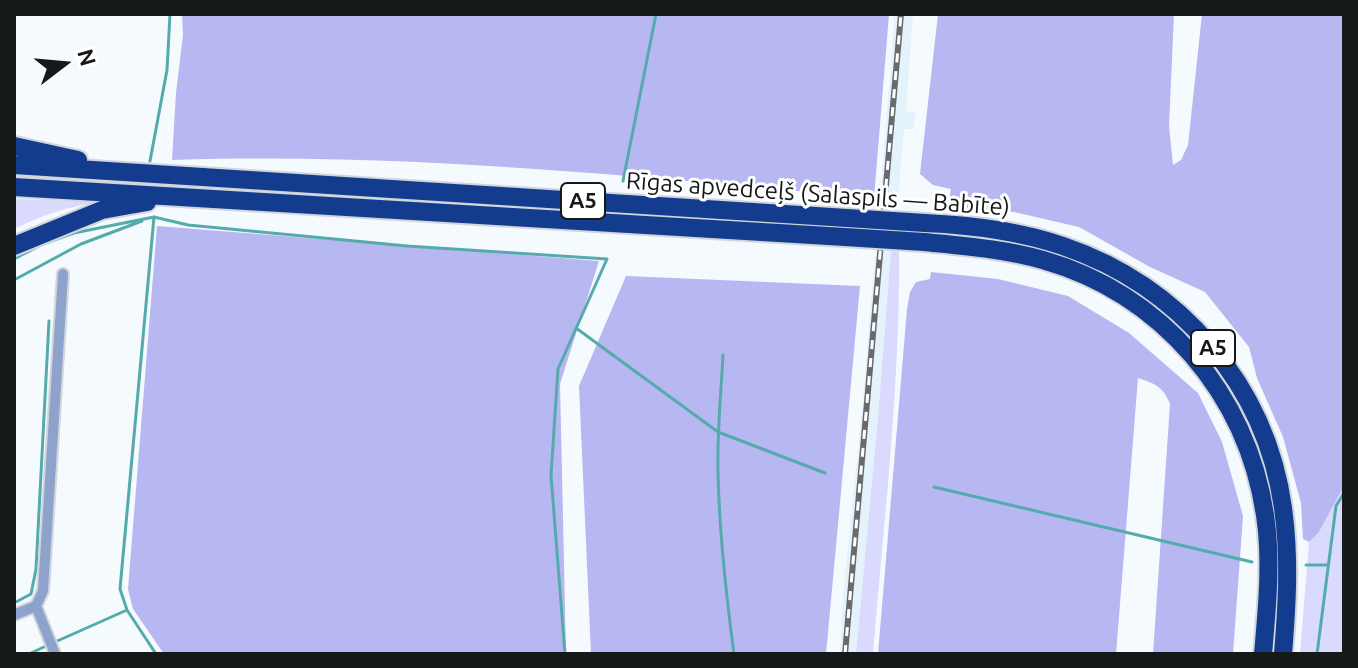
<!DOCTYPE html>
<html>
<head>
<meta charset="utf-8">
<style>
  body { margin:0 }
  #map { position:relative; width:1358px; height:668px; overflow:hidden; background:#f5fafe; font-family:Ubuntu,sans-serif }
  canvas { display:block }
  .frame { position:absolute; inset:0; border:16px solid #16191a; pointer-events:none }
  .north { position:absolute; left:24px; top:24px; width:80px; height:80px; -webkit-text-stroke:6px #fff; paint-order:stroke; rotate:74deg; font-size:22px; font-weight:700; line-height:32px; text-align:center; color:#16191a }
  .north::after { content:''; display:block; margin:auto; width:28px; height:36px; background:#16191a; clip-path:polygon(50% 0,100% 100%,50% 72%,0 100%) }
</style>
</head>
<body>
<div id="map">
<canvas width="1358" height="668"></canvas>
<div class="frame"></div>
<div class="north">N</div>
</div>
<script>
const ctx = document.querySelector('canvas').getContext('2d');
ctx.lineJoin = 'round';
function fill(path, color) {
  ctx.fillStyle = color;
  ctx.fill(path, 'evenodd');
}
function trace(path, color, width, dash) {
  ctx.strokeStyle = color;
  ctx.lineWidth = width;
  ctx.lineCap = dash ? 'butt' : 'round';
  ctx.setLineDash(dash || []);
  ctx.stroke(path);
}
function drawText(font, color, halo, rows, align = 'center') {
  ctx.font = font + ' Ubuntu,sans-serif';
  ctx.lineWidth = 6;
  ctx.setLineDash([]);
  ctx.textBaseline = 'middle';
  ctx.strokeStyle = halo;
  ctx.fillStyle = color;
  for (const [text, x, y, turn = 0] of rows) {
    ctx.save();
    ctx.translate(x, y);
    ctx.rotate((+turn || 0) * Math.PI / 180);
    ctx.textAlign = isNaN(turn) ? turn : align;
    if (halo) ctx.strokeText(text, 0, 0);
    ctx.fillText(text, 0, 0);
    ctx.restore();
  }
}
const built = new Path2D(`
  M895,14H913L906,111L915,112L914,129H904L897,212L879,211Z
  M876,249L891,250L878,417L856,654H840L843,596L863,401L871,300Z`);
const green = new Path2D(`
  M14,199L103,202C72,205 42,215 14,229Z
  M891,251L899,252C900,386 884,520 873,654H856L878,417Z
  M1344,486V654H1300L1309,542L1319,532Z`);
const forest = new Path2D(`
  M182,14H889L874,198C641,177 407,152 172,160L176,93L183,35Z
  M938,14H1174L1169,126L1173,165L1181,160L1188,145L1202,14H1344V486L1319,532L1309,542L1303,539L1301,503L1283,437L1257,378L1249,347L1205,292L1150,267L1079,227L1014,212L947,210L951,189L933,185L920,174Z
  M157,226L599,261L560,384L566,654H164L133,609L128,589Z
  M931,272L998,279L1068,296L1129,333L1198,393L1222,442L1243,516L1233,654H1153L1170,404C1163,386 1155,384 1138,378L1116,654H878L907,309L910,292L916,282L930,279Z
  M626,276L860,286L826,654H591L579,386Z`);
const stream = new Path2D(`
  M150,161L167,70L170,14
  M623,181L656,14
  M154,217L120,589L127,610L156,654
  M14,259L43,244L74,233L154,217L188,225L407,246L607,259L558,369L551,475L565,654
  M14,280L81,244L142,221
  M576,328L718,432L825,473
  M723,355C721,394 717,432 718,471C719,532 726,594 734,654
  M934,487L1252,562
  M1306,565H1328
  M14,603L31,594L36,569L49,321
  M55,642L127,610
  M29,654L46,646
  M1317,654L1336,506L1344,493`);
const street = new Path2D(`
  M36,606L43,591L63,274
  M14,615L36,606L55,654`);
const highway = new Path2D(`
  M14,146L78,160
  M14,165L847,218
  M14,187L845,237
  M925,223C972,225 1019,231 1063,246C1180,286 1266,385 1283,508C1290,557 1287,605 1283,654
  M924,242C964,246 1004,249 1043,260C1162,294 1247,394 1265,515C1272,561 1267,608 1263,654
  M14,246L102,210L147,202`);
const rail = new Path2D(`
  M845,654L901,14`);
const highwayBridge = new Path2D(`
  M847,218L925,223
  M845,237L924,242`);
const shields = [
  [583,201,44],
  [1213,348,44]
];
const shieldNames = [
  ["A5",583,201],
  ["A5",1213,348]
];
const streetNames = [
  ["Rīgas apvedceļš (Salaspils — Babīte)",818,194,4]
];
fill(built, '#e4f2fb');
fill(green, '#dadafe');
fill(forest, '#b7b7f2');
trace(stream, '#55abac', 3);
trace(street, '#d1d6da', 14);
trace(highway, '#d1d6da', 22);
trace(street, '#8da3cb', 10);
trace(highway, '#143c8e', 18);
trace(rail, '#676b6d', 6);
trace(rail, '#fff', 3, [9]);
trace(highwayBridge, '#d1d6da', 22, []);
trace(highwayBridge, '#143c8e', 18);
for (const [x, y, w] of shields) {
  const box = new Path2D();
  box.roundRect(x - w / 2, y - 18, w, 36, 6);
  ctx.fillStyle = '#fff';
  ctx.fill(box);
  trace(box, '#16191a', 2);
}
drawText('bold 22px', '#16191a', null, shieldNames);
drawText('24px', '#16191a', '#fff', streetNames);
</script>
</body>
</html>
